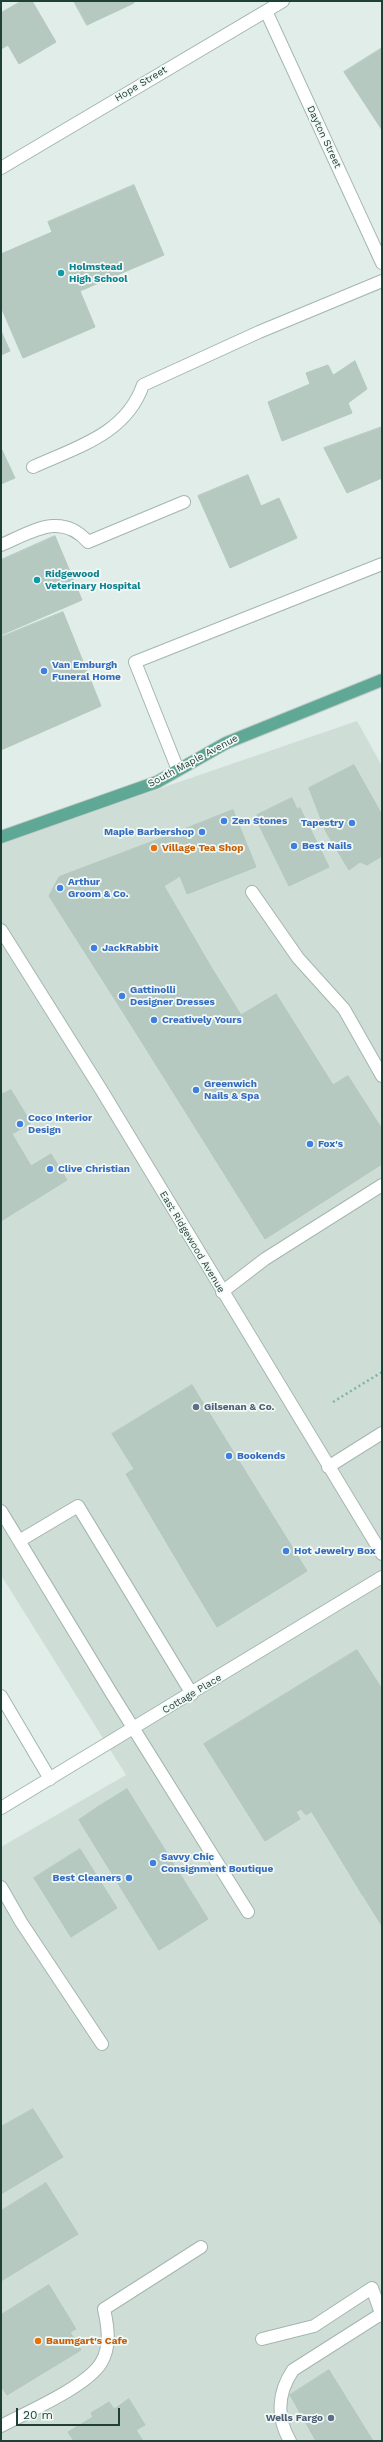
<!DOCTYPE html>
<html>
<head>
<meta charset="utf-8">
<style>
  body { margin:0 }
  #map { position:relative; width:383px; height:2442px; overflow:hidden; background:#e1ede8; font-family:"Work Sans",sans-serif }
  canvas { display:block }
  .frame { position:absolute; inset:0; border:2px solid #1f4037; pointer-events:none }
  .scale { position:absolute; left:16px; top:2408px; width:104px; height:18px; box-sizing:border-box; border:2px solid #1f4037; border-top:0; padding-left:5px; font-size:12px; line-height:14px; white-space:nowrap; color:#1f4037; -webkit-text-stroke:3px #f2f9f6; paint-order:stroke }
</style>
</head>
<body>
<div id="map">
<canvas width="383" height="2442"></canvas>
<div class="frame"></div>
<div class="scale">20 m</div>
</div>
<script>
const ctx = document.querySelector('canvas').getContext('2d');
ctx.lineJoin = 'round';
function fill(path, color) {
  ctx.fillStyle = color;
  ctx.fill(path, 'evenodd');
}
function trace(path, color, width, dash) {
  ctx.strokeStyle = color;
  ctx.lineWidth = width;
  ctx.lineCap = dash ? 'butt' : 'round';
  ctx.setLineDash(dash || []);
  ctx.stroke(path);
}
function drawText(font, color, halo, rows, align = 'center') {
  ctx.font = font + ' "Work Sans",sans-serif';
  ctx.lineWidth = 3.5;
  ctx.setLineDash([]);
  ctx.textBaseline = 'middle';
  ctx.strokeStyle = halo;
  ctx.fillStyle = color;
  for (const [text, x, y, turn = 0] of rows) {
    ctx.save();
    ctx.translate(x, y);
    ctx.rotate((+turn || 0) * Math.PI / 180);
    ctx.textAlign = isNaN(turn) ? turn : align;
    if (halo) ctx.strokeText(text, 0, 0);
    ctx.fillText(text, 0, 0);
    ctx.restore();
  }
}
const built = new Path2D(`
  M357,721L382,766V2441H1V1847L126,1775L1,1575V843Z`);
const building = new Path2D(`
  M22,1H32L56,42L19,64L8,45L1,49V13Z
  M74,1H134V3L87,25Z
  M382,48V130L344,72Z
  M134,185L164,255L80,291L95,327L23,358L1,307V254L52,232L48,222Z
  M1,331L10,351L1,355Z
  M355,361L367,389L348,403L352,413L282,441L268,402L310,384L306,373L328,365L333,375Z
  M382,427V478L347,493L324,448Z
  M1,448L15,478L1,484Z
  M248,475L261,506L279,498L297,538L230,568L198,496Z
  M55,536L82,600L1,635V560Z
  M63,612L101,706L1,750V637Z
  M354,765L382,815V856L367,865L360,862L349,870L326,832L309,788Z
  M292,798L297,809L280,818L278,813L261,822L257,815Z
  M300,808L329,867L289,886L258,823L278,813L280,818Z
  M233,810L256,867L187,894L165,837Z
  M165,837L180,876L164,886L211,967L128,1020L49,896L59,877Z
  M211,967L241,1015L276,994L333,1085L215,1159L128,1020Z
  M348,1076L382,1129V1164L265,1239L215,1159Z
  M11,1090L31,1123L12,1134L31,1166L51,1154L67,1180L1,1221V1095Z
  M192,1385L255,1487L165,1540L126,1474L134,1469L112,1434Z
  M255,1487L281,1529L191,1584L165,1540Z
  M281,1529L307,1571L217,1627L191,1584Z
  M357,1650L382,1689V1768L306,1815L301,1809L296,1812L300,1819L265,1841L204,1744Z
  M382,1768V1885L363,1896L312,1812Z
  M127,1789L208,1919L180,1937L98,1807Z
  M98,1807L180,1937L159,1950L79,1820Z
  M80,1849L117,1908L71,1937L34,1878Z
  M382,1886V1926L364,1897Z
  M33,2109L63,2157L1,2194V2127Z
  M46,2183L78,2234L1,2281V2211Z
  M49,2285L76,2329L70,2332L81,2350L7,2395L1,2386V2315Z
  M329,2370L373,2441H316L290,2395Z
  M129,2399L145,2425L136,2430L143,2441H74L68,2432L93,2417L91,2413L109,2402L114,2409Z`);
const path = new Path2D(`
  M333,1402L382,1372`);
const minor = new Path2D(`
  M266,11L382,263
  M1,168L283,1
  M33,467C77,447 126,434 143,385L259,332L382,281
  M1,545C32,532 61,511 88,542L184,502
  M178,770L135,662L382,564
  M252,892L298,958L344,1009L382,1076
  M1,930L102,1091L382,1554
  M222,1292L265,1259L382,1185
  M328,1467L382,1433
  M1,1511L112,1694L248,1912
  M19,1541L78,1506L192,1694
  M1,1696L50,1779
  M1,1808L382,1577
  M1,1887L21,1922L102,2044
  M262,2339L314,2326L372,2288L382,2316
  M1,2426C27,2412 86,2387 101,2363C111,2347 108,2327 104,2309L201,2247
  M290,2441C276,2417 278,2392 293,2370L381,2314`);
const major = new Path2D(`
  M1,837L157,782L226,743L382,680`);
const markers = [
  [61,273,4,"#0f9aa8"],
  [37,580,4,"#0f9aa8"],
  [44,671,4,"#3f7fe0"],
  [224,821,4,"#3f7fe0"],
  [352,823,4,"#3f7fe0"],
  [202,832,4,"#3f7fe0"],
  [294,846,4,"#3f7fe0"],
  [154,848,4,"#e8710a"],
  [60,888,4,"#3f7fe0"],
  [94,948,4,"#3f7fe0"],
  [122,996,4,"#3f7fe0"],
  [154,1020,4,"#3f7fe0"],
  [196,1090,4,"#3f7fe0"],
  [20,1124,4,"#3f7fe0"],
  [310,1144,4,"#3f7fe0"],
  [50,1169,4,"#3f7fe0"],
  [196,1407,4,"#5c6f8a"],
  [229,1456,4,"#3f7fe0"],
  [286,1551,4,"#3f7fe0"],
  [153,1863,4,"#3f7fe0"],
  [129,1878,4,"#3f7fe0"],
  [38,2341,4,"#e8710a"],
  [331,2418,4,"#5c6f8a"]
];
const streetNames = [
  ["Hope Street",141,84,-31],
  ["Dayton Street",324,137,65],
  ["South Maple Avenue",193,761,-28],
  ["East Ridgewood Avenue",192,1242,59],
  ["Cottage Place",192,1694,-31]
];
const cultureNames = [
  ["Holmstead",69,267],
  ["High School",69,279],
  ["Ridgewood",45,574],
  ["Veterinary Hospital",45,586]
];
const shopNames = [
  ["Van Emburgh",52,665],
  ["Funeral Home",52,677],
  ["Zen Stones",232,821],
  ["Tapestry",344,823,"right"],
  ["Maple Barbershop",194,832,"right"],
  ["Best Nails",302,846],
  ["Arthur",68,882],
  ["Groom & Co.",68,894],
  ["JackRabbit",102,948],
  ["Gattinolli",130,990],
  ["Designer Dresses",130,1002],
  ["Creatively Yours",162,1020],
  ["Greenwich",204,1084],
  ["Nails & Spa",204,1096],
  ["Coco Interior",28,1118],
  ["Design",28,1130],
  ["Fox's",318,1144],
  ["Clive Christian",58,1169],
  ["Bookends",237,1456],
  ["Hot Jewelry Box",294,1551],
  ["Savvy Chic",161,1857],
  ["Consignment Boutique",161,1869],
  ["Best Cleaners",121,1878,"right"]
];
const foodNames = [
  ["Village Tea Shop",162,848],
  ["Baumgart's Cafe",46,2341]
];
const serviceNames = [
  ["Gilsenan & Co.",204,1407],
  ["Wells Fargo",323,2418,"right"]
];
fill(built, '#cfddd7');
fill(building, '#b6c9c1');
trace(building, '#b3c8bf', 1);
trace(minor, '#a3b6af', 14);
trace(major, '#c0cac7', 14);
trace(path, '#7eb5a4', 2.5, [2, 3]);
trace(minor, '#fff', 12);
trace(major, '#60a896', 12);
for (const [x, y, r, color] of markers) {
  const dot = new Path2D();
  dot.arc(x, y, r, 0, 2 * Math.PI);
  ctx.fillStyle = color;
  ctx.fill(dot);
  trace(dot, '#f2f9f6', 1.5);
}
drawText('10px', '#1f4037', '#f2f9f6', streetNames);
drawText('bold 10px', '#0d838f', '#f2f9f6', cultureNames, 'left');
drawText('bold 10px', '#366cbe', '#f2f9f6', shopNames, 'left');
drawText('bold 10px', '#c56008', '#f2f9f6', foodNames, 'left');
drawText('bold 10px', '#4e5e75', '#f2f9f6', serviceNames, 'left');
</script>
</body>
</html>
